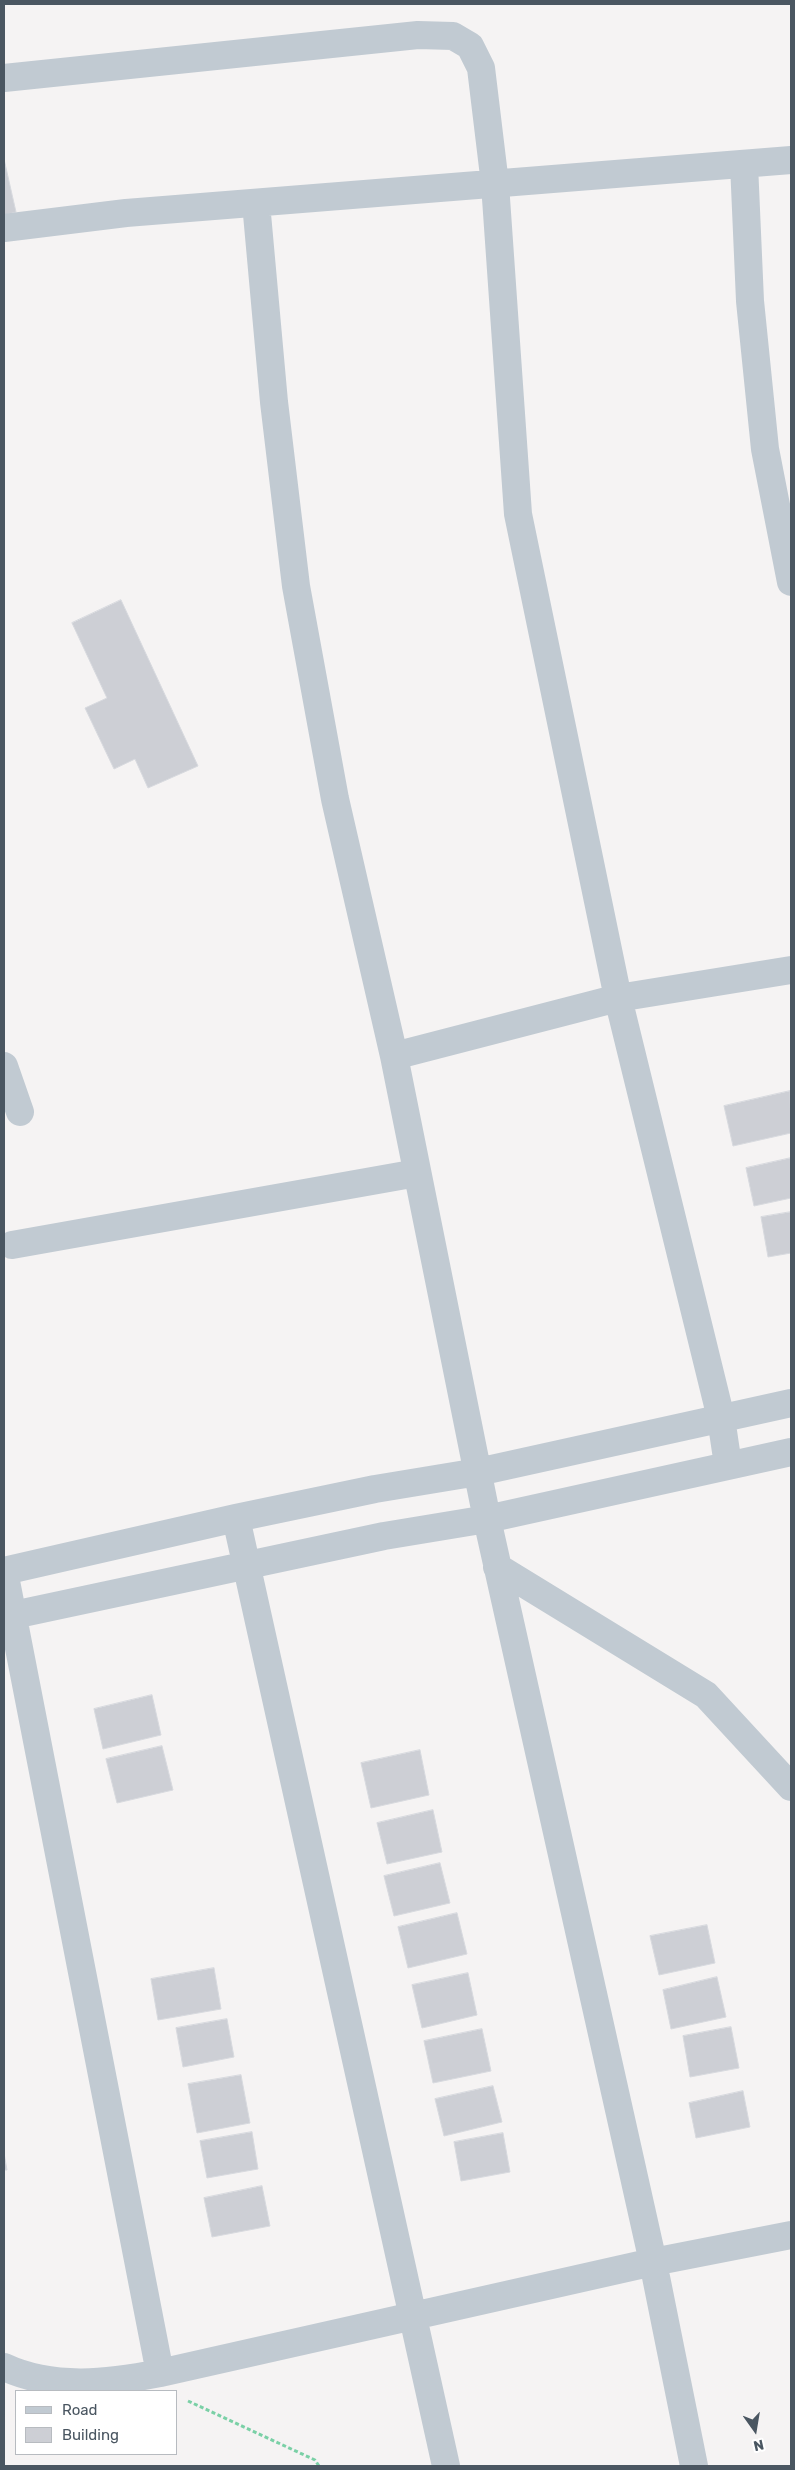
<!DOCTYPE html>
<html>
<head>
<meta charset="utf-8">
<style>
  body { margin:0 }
  #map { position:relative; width:795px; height:2470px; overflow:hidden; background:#f5f3f3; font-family:Rubik,sans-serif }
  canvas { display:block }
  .frame { position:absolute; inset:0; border:5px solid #4a5661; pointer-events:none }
  .legend { position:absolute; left:15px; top:2390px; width:162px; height:65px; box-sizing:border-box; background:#fff; border:1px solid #b7bbc0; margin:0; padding:6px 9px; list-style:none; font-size:15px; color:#4a5661 }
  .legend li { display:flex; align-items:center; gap:10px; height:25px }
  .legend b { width:25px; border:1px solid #b7bbc0 }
  .north { position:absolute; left:730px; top:2405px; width:50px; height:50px; -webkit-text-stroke:4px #fff; paint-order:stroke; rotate:167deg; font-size:14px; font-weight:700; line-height:20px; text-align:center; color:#4a5661 }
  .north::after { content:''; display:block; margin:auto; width:18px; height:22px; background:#4a5661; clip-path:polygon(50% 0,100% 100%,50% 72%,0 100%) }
</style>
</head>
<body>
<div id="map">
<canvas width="795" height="2470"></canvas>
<div class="frame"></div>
<ul class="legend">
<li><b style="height:6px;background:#c1cad2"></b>Road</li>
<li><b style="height:14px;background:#cdcfd5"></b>Building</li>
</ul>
<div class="north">N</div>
</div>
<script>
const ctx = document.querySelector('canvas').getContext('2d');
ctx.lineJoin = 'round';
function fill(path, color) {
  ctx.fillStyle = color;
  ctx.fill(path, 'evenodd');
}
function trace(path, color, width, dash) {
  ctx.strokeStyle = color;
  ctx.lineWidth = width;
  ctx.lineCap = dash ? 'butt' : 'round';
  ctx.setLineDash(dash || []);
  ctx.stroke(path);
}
const building = new Path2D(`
  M4,159L16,212L4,215Z
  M121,600L198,766L148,788L135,759L114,769L85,708L107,698L72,623Z
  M790,1091L791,1133L733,1146L724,1106Z
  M791,1158V1198L754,1206L746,1168Z
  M791,1212V1253L768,1257L761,1217Z
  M152,1695L161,1735L103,1749L94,1709Z
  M162,1746L173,1790L117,1803L106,1759Z
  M420,1750L429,1795L371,1808L361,1763Z
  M433,1810L442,1852L387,1864L377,1823Z
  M440,1863L450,1903L394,1916L384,1876Z
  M457,1913L467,1954L408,1968L398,1927Z
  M707,1925L715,1963L659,1975L650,1936Z
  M214,1968L221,2009L158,2020L151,1979Z
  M468,1973L477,2015L422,2028L412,1985Z
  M717,1977L726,2017L671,2029L663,1990Z
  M227,2019L234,2057L183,2067L176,2028Z
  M731,2027L739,2068L690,2077L683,2036Z
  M482,2029L491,2071L433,2083L424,2041Z
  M241,2075L250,2123L197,2133L188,2084Z
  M493,2086L502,2122L444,2136L435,2099Z
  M743,2091L750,2127L696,2138L689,2103Z
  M252,2132L258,2169L207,2178L200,2141Z
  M503,2133L510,2172L461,2181L454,2142Z
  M4,2153L7,2170H4Z
  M262,2186L270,2226L212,2237L204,2198Z`);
const path = new Path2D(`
  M188,2401L315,2460L319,2466`);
const minor = new Path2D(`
  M4,78L418,35L453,36L470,46L481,68L495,184L518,514L618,998L394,1056L335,799L296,586L274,402L256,203
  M744,164L750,301L765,449L791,582
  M4,228L126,213L791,160
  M394,1056L487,1519L653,2262L694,2466
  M4,1066L20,1112
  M12,1245L417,1173
  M728,1465L721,1418L618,998L791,970
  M236,1518L446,2466
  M497,1567L706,1695L791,1787
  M4,1571L236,1518L375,1489L478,1472L791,1403
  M4,1617L384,1536L487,1519L791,1452
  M4,2367C53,2390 109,2383 160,2373L4,1571
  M160,2373L653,2262L791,2235`);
fill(building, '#cdcfd5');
trace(building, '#d7d9de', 1);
trace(path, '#7ad0a6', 3, [4, 2.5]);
trace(minor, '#c1cad2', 28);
</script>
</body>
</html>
